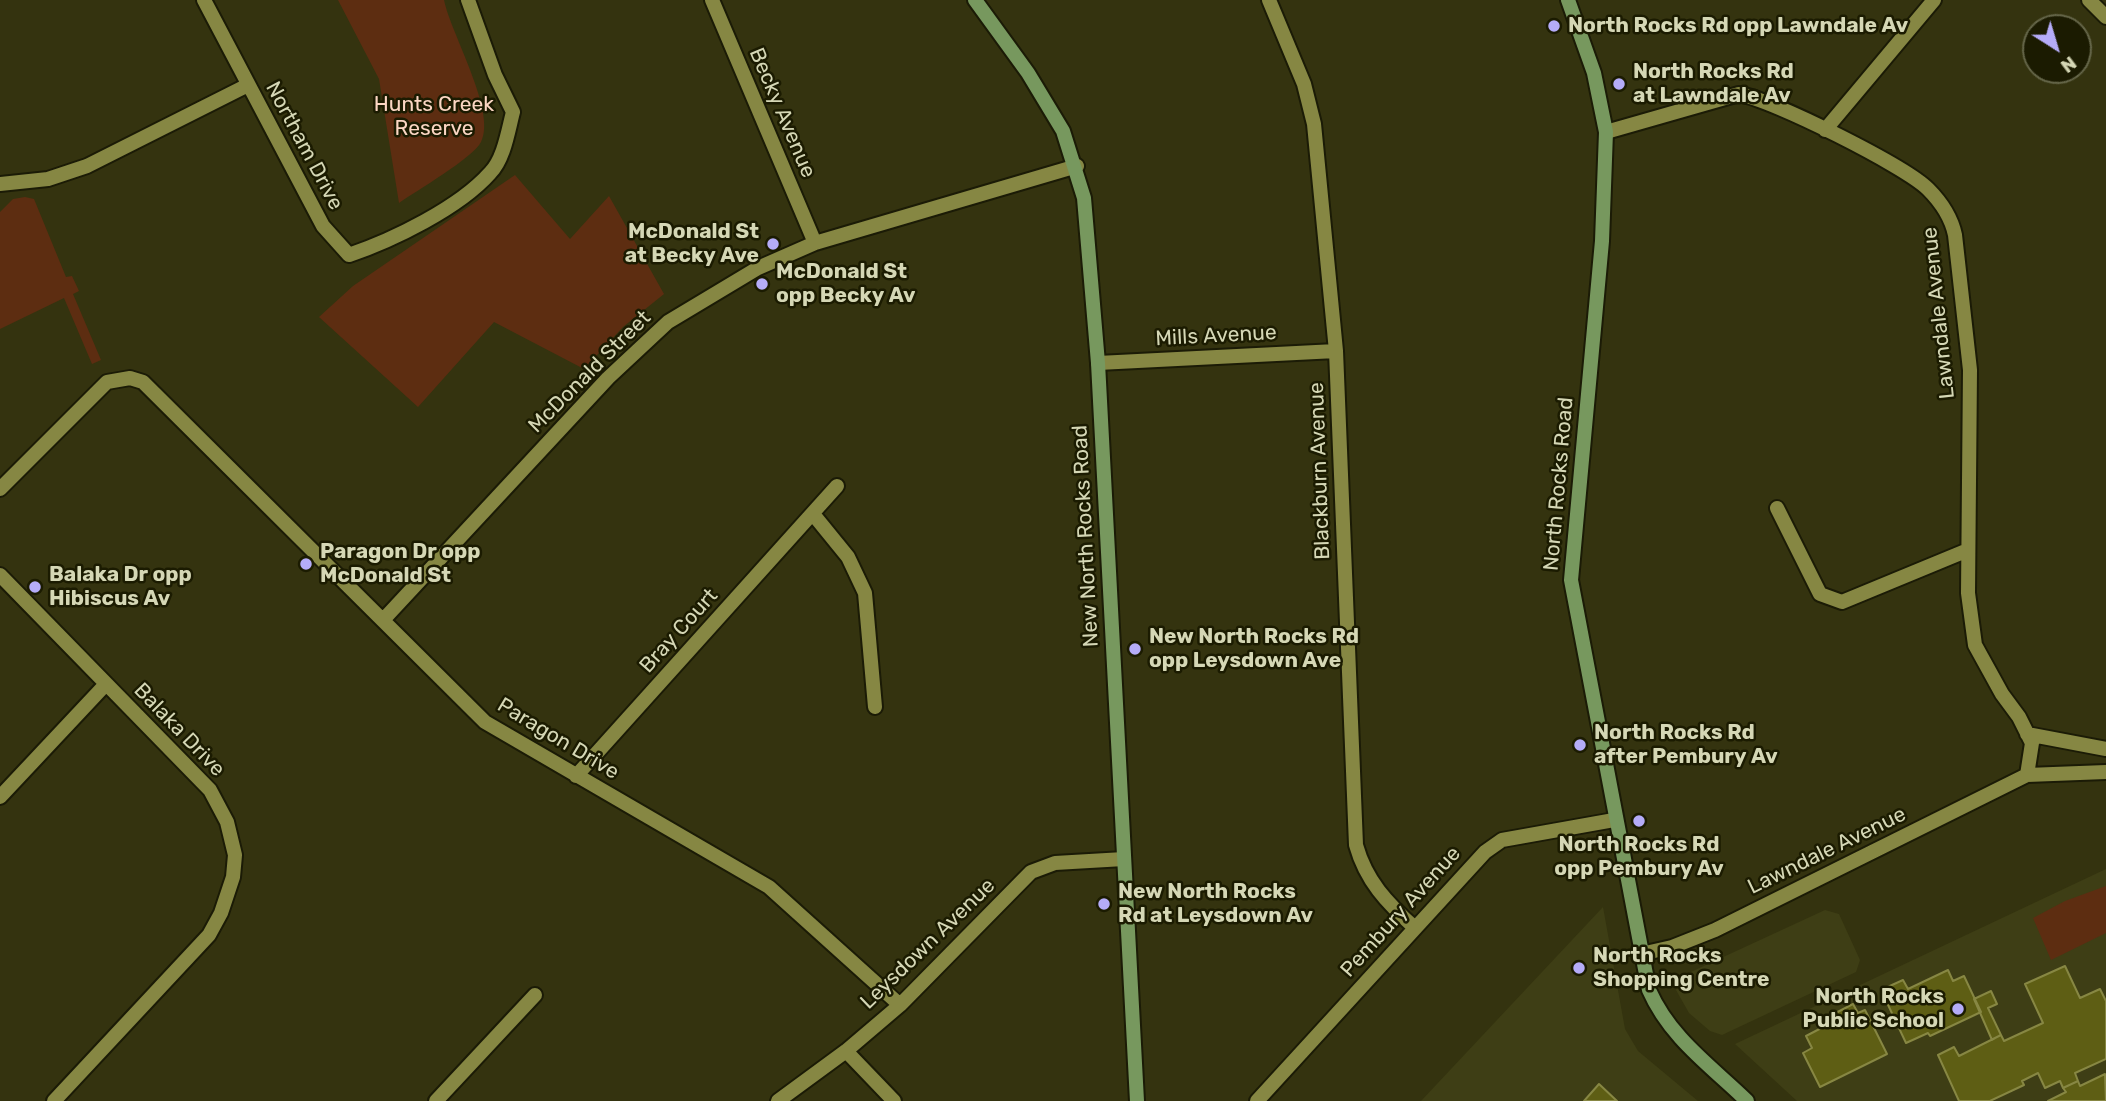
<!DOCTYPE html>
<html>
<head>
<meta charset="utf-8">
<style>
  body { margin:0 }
  #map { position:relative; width:2106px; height:1101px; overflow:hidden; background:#34330f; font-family:Rubik,sans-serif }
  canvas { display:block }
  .north { position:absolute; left:2022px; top:14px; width:70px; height:70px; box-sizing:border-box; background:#1b1b01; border:2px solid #656649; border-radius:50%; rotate:143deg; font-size:19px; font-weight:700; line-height:28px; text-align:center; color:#d5d7b5 }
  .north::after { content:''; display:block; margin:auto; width:24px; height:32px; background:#b5acf8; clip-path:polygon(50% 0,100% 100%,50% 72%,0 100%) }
</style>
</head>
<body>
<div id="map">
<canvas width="2106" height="1101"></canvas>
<div class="north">N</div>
</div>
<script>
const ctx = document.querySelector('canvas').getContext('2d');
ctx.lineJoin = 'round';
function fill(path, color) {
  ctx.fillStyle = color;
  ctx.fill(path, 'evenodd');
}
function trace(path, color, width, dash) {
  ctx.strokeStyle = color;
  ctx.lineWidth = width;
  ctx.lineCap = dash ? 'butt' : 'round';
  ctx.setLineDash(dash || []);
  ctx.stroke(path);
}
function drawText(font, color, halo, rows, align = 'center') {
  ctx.font = font + ' Rubik,sans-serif';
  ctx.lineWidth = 5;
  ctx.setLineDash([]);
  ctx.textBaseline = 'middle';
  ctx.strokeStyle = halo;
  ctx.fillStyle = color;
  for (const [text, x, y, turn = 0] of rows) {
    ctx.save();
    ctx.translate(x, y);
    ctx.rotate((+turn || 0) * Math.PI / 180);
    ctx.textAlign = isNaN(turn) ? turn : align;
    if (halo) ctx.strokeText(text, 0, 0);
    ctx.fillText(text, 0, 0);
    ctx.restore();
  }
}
const built = new Path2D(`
  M2106,869V1101H1797L1735,1044Z
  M1603,907L1625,1029L1638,1051L1698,1101H1421Z
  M1825,910L1839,914L1860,960L1856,972L1722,1035L1710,1031L1689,1013L1676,990L1680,977Z`);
const green = new Path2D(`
  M338,0H444C451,34 497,112 481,142C473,158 416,191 399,203L379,79Z
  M515,175L570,239L609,196L664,294L623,327L584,369L494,322L418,407L319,317L353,286Z
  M25,197L34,199L66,277L72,276L79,291L73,294L101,360L92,364L64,298L0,329V212L13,199Z
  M2106,886V933L2051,960L2033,918L2065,901Z`);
const building = new Path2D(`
  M2065,966L2080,998L2100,989L2106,1001V1059L2075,1073L2078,1081L2063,1088L2060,1081L2045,1088L2038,1073L2022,1081L2024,1085L1990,1101H1959L1938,1055L1954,1047L1959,1056L2001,1035L2004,1041L2043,1023L2025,984Z
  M1948,970L1953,981L1964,976L1981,1012L1930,1036L1928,1033L1906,1043L1881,990L1903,980L1908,989Z
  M1991,991L1997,1004L1988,1008L2001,1035L1992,1040L1974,999Z
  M1853,1004L1858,1013L1865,1010L1887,1054L1820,1087L1803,1053L1812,1048L1806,1036L1829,1024L1826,1018Z
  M2105,1074L2106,1101H2048L2066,1092L2063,1088L2078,1081L2080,1086Z
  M1599,1084L1617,1101H1584Z`);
const street = new Path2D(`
  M204,0L323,226L349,255C393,240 459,208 490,173C504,159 508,131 513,112L495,75L468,0
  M712,0L815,243
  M1269,0L1304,84L1314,124L1336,351L1356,845C1366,881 1387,903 1415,928
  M2089,0L2106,17
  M1825,130L1934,0
  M1606,132L1739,94C1771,99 1905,166 1928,189C1941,202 1951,216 1955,235L1970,370L1968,593L1975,645L2002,694L2019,717L2032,743L2027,775L1715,930L1672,947L1641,954
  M0,184L48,179L87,166L248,85
  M1098,363L1336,351
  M0,489L107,382L130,378L143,382L485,722L769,887L900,1005
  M1777,508L1820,594L1842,602L1968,550
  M813,514L848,557L865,593L875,707
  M0,575L210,790L227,822L235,855L233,877L221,913L209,935L54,1101
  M384,619L608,378L668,322L758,268L815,243L1077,166
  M2027,734L2106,749
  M2027,775L2106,772
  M576,776L837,486
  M0,797L106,684
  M846,1051L894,1101
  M436,1101L535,995
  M778,1101L846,1051L900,1005L1031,872L1055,863L1124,859
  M1257,1101L1485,852L1502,840L1614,820`);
const secondary = new Path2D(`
  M975,0L1028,73L1063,131L1084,198L1098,363L1137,1101
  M1568,0L1594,73L1606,132L1602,241L1571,580L1649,990C1670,1038 1711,1066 1747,1101`);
const markers = [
  [1554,26,7,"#b5acf8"],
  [1619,84,7,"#b5acf8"],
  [773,244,7,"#b5acf8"],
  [762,284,7,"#b5acf8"],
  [306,564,7,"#b5acf8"],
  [35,587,7,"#b5acf8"],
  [1135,649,7,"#b5acf8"],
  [1580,745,7,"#b5acf8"],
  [1639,821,7,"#b5acf8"],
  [1104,904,7,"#b5acf8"],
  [1579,968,7,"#b5acf8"],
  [1958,1009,7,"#b5acf8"]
];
const poiNames = [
  ["North Rocks Rd opp Lawndale Av",1568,26],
  ["North Rocks Rd",1633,72],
  ["at Lawndale Av",1633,96],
  ["McDonald St",759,232,"right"],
  ["at Becky Ave",759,256,"right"],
  ["McDonald St",776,272],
  ["opp Becky Av",776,296],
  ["Paragon Dr opp",320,552],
  ["McDonald St",320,576],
  ["Balaka Dr opp",49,575],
  ["Hibiscus Av",49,599],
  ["New North Rocks Rd",1149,637],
  ["opp Leysdown Ave",1149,661],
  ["North Rocks Rd",1594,733],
  ["after Pembury Av",1594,757],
  ["North Rocks Rd",1639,845,"center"],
  ["opp Pembury Av",1639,869,"center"],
  ["New North Rocks",1118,892],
  ["Rd at Leysdown Av",1118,916],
  ["North Rocks",1593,956],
  ["Shopping Centre",1593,980],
  ["North Rocks",1944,997,"right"],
  ["Public School",1944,1021,"right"]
];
const parkNames = [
  ["Hunts Creek",434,105],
  ["Reserve",434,129]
];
const streetNames = [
  ["Becky Avenue",782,113,67],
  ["Northam Drive",304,146,62],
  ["Lawndale Avenue",1939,313,-96],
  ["Mills Avenue",1216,336,-3],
  ["McDonald Street",590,372,-45],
  ["Blackburn Avenue",1320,471,-92],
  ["North Rocks Road",1559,484,-85],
  ["New North Rocks Road",1086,536,-93],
  ["Bray Court",679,631,-48],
  ["Balaka Drive",179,730,46],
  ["Paragon Drive",558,739,31],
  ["Lawndale Avenue",1827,851,-26],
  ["Pembury Avenue",1401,912,-48],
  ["Leysdown Avenue",928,944,-44]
];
fill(built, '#3e3e15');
fill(green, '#5d2d11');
fill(building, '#5e5e14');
trace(building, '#878743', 2);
trace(street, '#1b1b06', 18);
trace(secondary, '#1b1b06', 18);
trace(street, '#868743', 14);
trace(secondary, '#77985e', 14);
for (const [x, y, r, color] of markers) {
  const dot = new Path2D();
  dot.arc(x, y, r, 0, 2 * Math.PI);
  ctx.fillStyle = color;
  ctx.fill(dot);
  trace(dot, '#1b1b01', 2.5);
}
drawText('bold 21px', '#d5d7b5', '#1b1b01', poiNames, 'left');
drawText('21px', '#fbd6c3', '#1b1b01', parkNames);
drawText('21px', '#d5d7b5', '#1b1b01', streetNames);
</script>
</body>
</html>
